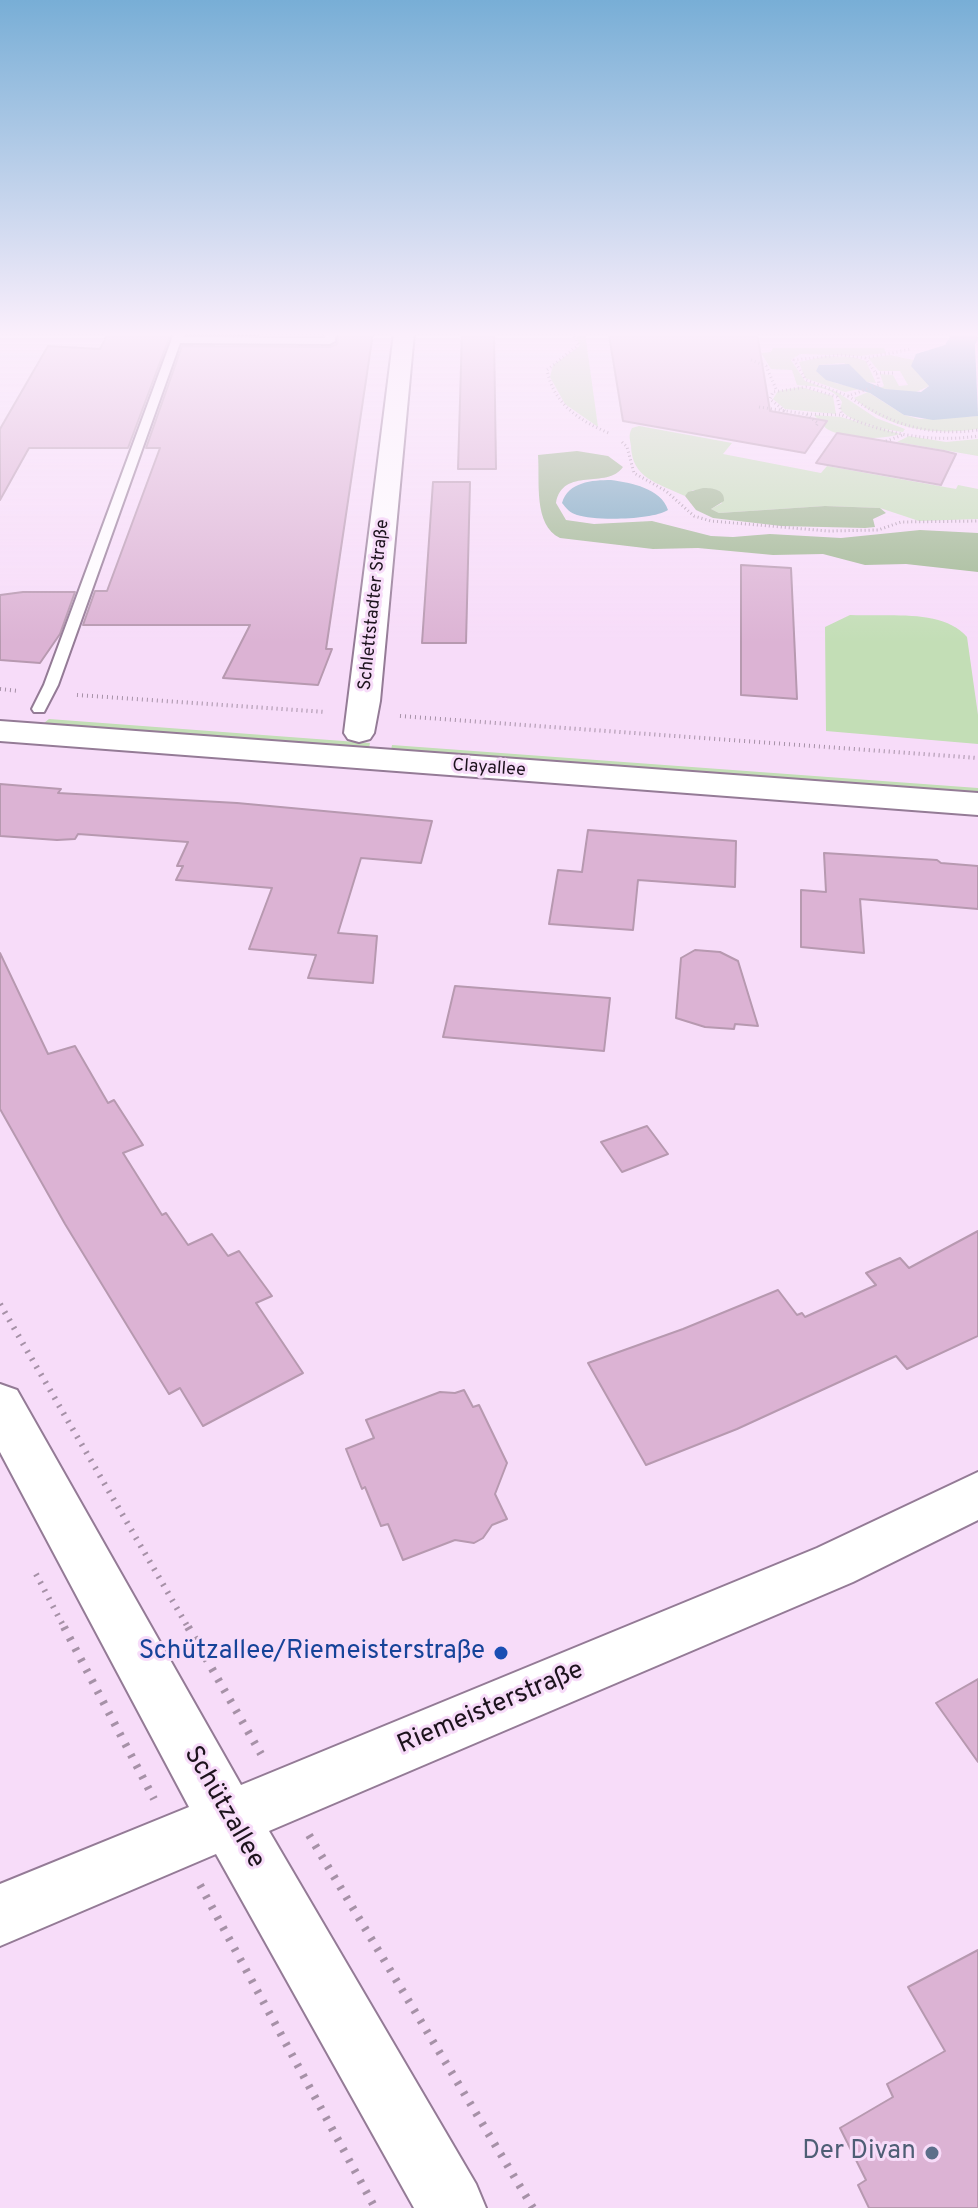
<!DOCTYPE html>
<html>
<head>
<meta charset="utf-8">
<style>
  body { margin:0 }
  canvas { display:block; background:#f7dcf9 }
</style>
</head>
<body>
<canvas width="978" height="2208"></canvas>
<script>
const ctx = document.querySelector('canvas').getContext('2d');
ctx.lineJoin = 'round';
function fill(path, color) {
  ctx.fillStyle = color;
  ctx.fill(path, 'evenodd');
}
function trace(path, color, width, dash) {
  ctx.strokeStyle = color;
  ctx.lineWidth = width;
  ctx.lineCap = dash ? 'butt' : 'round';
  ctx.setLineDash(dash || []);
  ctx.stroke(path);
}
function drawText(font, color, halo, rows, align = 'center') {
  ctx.font = font + ' Overpass,sans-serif';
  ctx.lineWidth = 6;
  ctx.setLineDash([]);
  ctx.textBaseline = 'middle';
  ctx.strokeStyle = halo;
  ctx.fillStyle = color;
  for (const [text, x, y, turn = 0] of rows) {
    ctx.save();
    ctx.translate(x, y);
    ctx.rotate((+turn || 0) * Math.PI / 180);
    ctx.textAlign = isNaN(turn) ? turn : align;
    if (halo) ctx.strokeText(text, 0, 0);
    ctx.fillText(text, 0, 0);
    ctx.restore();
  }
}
const green = new Path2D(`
  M575,333H585L598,427L565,404L550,377L553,365L580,346Z
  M773,348H884L886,353L860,356L800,354L791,360L805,381L837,392L876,418L905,429L903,432C883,429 853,425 840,409L842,402C834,387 813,386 797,385L792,370L771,369L761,353L771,352Z
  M890,355L914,360L929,386L912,394L880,388L884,386L880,374L893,375L899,386L908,385L900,371H879L868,358Z
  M826,356L854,357L866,361L876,383L867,382L844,363L819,365L835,383L860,389L845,392L805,378L799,362Z
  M801,387L833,396L836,414L785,409L773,399L778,391Z
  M868,392L904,415L919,419L978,416V429C934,436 887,429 854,398Z
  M814,415L841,417L900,434C880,440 846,440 827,429C824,427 818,419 814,415Z
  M639,426L732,443L723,454L821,473L827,466L956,489L958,485L978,489V519L919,521L880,508L825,506L719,513L711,509L722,503L718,490H693L685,496C657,483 632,478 631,446C630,438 628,436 632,428Z
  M909,436L946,442L978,439V456L897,442Z
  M850,615C885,617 943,608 967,637L978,715V744L826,731L825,627Z
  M49,719L370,743L369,748L44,723Z
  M392,745L978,788V793L391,750Z`);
const forest = new Path2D(`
  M577,451L608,456L623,467C607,490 563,466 556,503L566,520L594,524L652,521L711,536L733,537L770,534L841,538L920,530L978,533V572L906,564L865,565L823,554L773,555L698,548L653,549L560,538C533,525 540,481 538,455Z
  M703,488C712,488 725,489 724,501L711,509L719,513L825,506L880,508L886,513L873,519L875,527L865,528L781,526L713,518L696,510L685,496L688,492Z`);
const water = new Path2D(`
  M947,333H974L978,338L975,345L978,416L933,420L904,415L870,393L826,380L816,371L819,365L849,364L867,382L885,389L921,392L929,386L911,366L916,354L945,345L950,337Z
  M611,480C631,483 661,488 668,510C653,520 595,521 577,515C570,513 566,508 562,503C568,482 592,480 611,480Z`);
const building = new Path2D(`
  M108,333H171L128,448H29L0,500V429L48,346L100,349Z
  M339,333H373L326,649H332L318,685L223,678L250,625H83L95,591H107L160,448H146L182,346L330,347L337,344Z
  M462,333H494L496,469H458Z
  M757,333L770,411L827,421L805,453L623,421L609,335Z
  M837,433L944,451L956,454L941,485L816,463Z
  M433,482H470L466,643H422Z
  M741,565L791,568L797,699L741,695Z
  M23,592H75L60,634L40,663L0,660V595Z
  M0,784L61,789L58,793L237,803L432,821L421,863L361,858L338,933L377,936L373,983L308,978L316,955L249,949L272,888L176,880L183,866H177L188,842L78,834L75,839L57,840L0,836Z
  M588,830L736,841L735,887L638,880L633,930L549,924L558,870L582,872Z
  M824,853L937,860L941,863L978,866V909L860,899L864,953L801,947V890L826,892Z
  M695,950L720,952L738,961L758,1026L735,1024L734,1029L705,1027L676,1018L681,958Z
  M0,953L48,1054L75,1046L108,1103L114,1100L143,1145L123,1153L162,1215L166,1213L188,1245L212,1234L228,1256L239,1251L272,1296L256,1303L303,1373L203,1426L180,1388L169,1394L65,1224L0,1109Z
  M455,986L610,998L604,1051L443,1037Z
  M647,1126L668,1154L622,1172L601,1142Z
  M978,1231V1336L907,1369L896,1356L737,1429L646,1465L588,1363L683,1329L778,1290L797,1315L802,1313L805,1317L876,1285L866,1273L900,1258L909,1268Z
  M464,1390L473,1407L479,1405L507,1463L495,1494L507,1519L492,1525L483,1538L474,1543L455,1540L403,1560L388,1524L381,1526L365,1487L362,1489L346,1449L374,1438L366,1420L440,1392L455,1393Z
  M978,1679V1762L936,1703Z
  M978,1950V2208H869L858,2185L866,2180L840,2128L893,2097L887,2084L945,2051L908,1987Z`);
const pathFar3 = new Path2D(`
  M572,333L578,345L547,370C554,405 580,421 611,434
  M841,355L865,358L878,376L879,385L848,396L806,380L794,360Z
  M865,358L912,349
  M751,360L766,366L776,389
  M876,373H894
  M848,396C891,424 927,437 978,430
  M759,407L806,414L818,423L816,426
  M785,411L770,399L773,392L806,387L837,397L842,415C886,434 930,443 978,436
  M807,414L841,415
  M886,441L903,435
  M622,442L627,447L634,473L666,491L694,516L711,521L828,531L878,530L901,522L978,521`);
const pathFar2 = new Path2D(`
  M0,689L19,691
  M77,695L326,712
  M400,716L978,758`);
const pathFar1 = new Path2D(`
  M0,1304L189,1629
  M36,1574L65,1629`);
const path = new Path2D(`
  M64,1627L154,1799
  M188,1627L261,1754
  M309,1835L533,2208
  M200,1885L375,2208`);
const lane = new Path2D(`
  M174,333H184L183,337L325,338L326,333H336L335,341L330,344L180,343L58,685L44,712H34L32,709L44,685Z`);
const street = new Path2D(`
  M394,333H414L380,701L374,733L370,739L359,742L348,739L344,733Z
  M0,1384L17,1390L241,1785L817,1548L978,1472V1520L853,1582L269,1831L476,2184L486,2208H414L216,1854L0,1946V1884L189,1807L0,1452Z`);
const secondary = new Path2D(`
  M0,721L978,793V815L0,741Z`);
const markers = [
  [501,1653,8,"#1a4fb4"],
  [932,2153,8,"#5c6f8a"]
];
const farStreetnames = [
  ["Schlettstadter Straße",375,605,-84],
  ["Clayallee",489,769,4]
];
const nearTransitnames = [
  ["Schützallee/Riemeisterstraße",485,1653]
];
const nearStreetnames = [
  ["Riemeisterstraße",491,1709,-23],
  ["Schützallee",223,1808,60]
];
const nearServicenames = [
  ["Der Divan",916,2153]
];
fill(green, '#c3deb6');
fill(forest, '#9bb68d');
fill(water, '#71a4bc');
fill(building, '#dcb3d4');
trace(building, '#b799b0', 2);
trace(lane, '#947b96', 4);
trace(street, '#947b96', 4);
trace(secondary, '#947b96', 4);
trace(pathFar3, '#a691a7', 3, [1, 3]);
trace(pathFar2, '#a691a7', 4, [1, 4]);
trace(pathFar1, '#a691a7', 6, [2, 7]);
trace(path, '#a691a7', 8, [3, 9]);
fill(lane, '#fff');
fill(street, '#fff');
fill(secondary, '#fff');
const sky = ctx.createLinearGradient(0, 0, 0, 643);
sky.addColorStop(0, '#78aed6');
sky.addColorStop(0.52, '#fbeffc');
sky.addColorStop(1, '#fbeffc00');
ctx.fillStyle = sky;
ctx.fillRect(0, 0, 978, 643);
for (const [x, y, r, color] of markers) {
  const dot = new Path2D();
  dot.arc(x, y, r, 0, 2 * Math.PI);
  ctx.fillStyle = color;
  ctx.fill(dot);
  trace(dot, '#f7dcf9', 3);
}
drawText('18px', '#1d131d', '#f7dcf9', farStreetnames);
drawText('26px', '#164399', '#f7dcf9', nearTransitnames, 'right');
drawText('26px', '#1d131d', '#f7dcf9', nearStreetnames);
drawText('26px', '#4e5e75', '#f7dcf9', nearServicenames, 'right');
</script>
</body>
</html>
